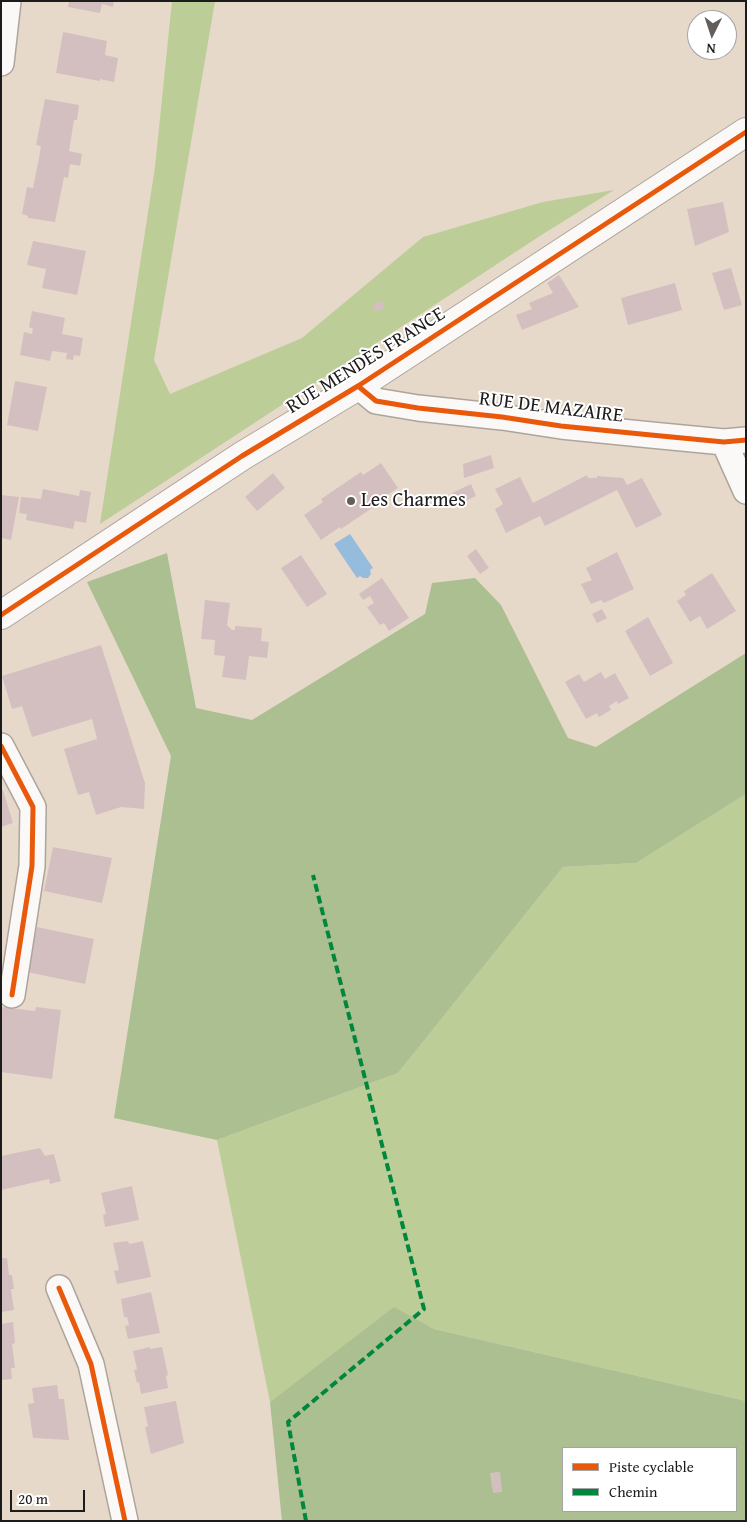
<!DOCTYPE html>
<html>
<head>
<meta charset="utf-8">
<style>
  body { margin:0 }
  #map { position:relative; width:747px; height:1522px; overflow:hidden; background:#e6d9ca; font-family:"Gentium Book Plus",serif }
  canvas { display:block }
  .frame { position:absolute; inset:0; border:2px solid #1c1c1c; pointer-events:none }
  .legend { position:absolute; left:562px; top:1447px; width:175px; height:65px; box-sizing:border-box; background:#fff; border:1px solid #a4a4a4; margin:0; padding:6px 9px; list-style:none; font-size:15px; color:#1c1c1c }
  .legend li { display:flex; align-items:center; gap:10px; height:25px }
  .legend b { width:25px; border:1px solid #a4a4a4 }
  .north { position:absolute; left:687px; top:10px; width:50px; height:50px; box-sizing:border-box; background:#fff; border:1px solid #a4a4a4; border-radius:50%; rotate:184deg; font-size:14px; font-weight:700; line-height:20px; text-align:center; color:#1c1c1c }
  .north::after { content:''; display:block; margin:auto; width:18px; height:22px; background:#635e59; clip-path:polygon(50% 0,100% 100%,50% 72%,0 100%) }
  .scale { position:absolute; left:10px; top:1490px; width:75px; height:22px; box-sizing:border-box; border:2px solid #1c1c1c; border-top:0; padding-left:6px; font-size:15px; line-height:18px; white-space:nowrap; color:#1c1c1c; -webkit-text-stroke:4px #fff; paint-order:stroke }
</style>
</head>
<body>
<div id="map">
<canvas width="747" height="1522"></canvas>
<div class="frame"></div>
<ul class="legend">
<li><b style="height:6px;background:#e8590c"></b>Piste cyclable</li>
<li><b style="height:6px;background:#00873e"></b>Chemin</li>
</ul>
<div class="north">N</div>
<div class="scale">20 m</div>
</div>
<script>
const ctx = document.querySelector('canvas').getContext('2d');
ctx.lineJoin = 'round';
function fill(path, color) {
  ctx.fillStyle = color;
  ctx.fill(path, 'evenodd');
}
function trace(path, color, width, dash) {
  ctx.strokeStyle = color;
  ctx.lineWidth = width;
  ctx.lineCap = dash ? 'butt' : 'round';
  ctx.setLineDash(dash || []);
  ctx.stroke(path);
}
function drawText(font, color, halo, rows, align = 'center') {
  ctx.font = font + ' "Gentium Book Plus",serif';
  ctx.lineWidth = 4;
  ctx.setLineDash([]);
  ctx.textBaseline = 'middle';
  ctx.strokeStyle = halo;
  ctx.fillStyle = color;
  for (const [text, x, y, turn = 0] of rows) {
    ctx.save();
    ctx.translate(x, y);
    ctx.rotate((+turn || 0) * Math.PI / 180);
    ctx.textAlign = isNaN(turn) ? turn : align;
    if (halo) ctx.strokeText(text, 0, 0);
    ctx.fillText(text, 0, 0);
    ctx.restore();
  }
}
const green = new Path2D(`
  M172,1H215L154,360L170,394L302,338L423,237L543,202L614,190L543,234L100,524L155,167Z
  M746,794V1401L434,1329L394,1308L270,1402L217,1140L398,1073L563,867L636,863Z`);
const forest = new Path2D(`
  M167,553L196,708L252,720L425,614L432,583L475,578L501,605L568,738L596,747L746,653V794L636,863L563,867L398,1073L217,1140L114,1118L171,756L87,582Z
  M394,1307L434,1329L746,1401V1521H282L270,1402ZM563,1448H736V1511H563Z`);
const water = new Path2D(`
  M350,534L373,568L370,570L371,574L368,578H363L360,576L357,578L334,544Z`);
const building = new Path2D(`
  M69,1H114L113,7L102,4L100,13L68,7Z
  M63,32L107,41L105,55L118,58L114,82L100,79V81L56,73Z
  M45,99L79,105L77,120H74L69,151L82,154L80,166L70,164L68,178L64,177L55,222L28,218V216L22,214L27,187L33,188L39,158L41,146L36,145Z
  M723,202L729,232L695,246L687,209Z
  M33,241L86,251L77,295L42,288L46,269L27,265Z
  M731,268L742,305L724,310L712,273Z
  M559,275L579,307L522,330L516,315L532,309L529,303L553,293L547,283Z
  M675,283L682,310L628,325L621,298Z
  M382,301L385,308L375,312L373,305Z
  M32,311L65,318L62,334L83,338L80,356L74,355L73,360L66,359L67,353L52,351L50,361L20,355L24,332L32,334L33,329L29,327Z
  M15,381L47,387L38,431L7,425Z
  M491,455L494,468L464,478L463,464Z
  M381,463L398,488L379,500L381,502L341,529L340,527L321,540L304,515L323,502L321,499L361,472L363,475Z
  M273,473L285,488L257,511L245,497Z
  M587,475L588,478H597V476L623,478L627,485L642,478L662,515L636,528L617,490L545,526L540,516L506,533L495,509L503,504L495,489L520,477L533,503Z
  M471,484L476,496L458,504L452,493Z
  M43,489L79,496L80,490L91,492L86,523L75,521L73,529L26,520L27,514L19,513L21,497L41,499Z
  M1,495L19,497L11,540L1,538Z
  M476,549L489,568L480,574L467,556Z
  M617,552L634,589L604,603L601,600L591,604L581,584L592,580L586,568Z
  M301,555L327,594L307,607L281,568Z
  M712,573L736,611L707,629L700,616L690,622L677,601L686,595L684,591Z
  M382,578L409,618L389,631L384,623L380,625L367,607L374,603L370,596L363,600L359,594Z
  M205,600L230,603L227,625L232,630H235V626L262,628L261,641L269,642L267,658L249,656L246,680L222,677L225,656L214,655L215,640L201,639Z
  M602,609L607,618L597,623L592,614Z
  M648,617L673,663L650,676L625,631Z
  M101,645L145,783L144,809L121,807L96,815L89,792L78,795L64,749L97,739L92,719L32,737L22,706L12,709L2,676Z
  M601,672L605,679L615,673L629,698L618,704L617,701L609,706L611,710L599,717L597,713L586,719L565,682L579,674L584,682Z
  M1,790H3L13,823L1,827Z
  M53,847L112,858L102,903L44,891Z
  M37,927L94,939L85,984L27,972Z
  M1,1007L35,1011L36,1007L61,1010L52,1079L1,1072Z
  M40,1148L45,1156L54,1154L61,1181L50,1184L49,1179L1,1190V1156Z
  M132,1186L139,1220L105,1227L103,1215L106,1214L101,1193Z
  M127,1241L130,1244L143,1241L151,1277L117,1284L114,1271L119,1270L113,1243Z
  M1,1258H7L9,1275H12L14,1289H11L14,1310L1,1312Z
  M151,1292L160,1333L128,1339L125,1326L129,1325L127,1317H124L121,1299Z
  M13,1322L15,1343L12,1344L15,1368H11L12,1379L1,1380V1324Z
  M150,1347V1349L162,1347L168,1375L166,1376L168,1388L141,1394L139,1382L137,1383L134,1370L137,1369L133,1351Z
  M57,1385L59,1399H64L69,1440L33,1438L28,1404L34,1403L32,1388Z
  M176,1401L184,1443L151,1454L145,1427L148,1426L144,1407Z
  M500,1472L502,1492L493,1493L490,1473Z`);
const street = new Path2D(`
  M1,63L8,1
  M358,386L376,401L418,408L502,417L561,426L651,435L724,442L746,440
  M724,442L746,491
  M1,746L33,807L32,866L12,995
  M59,1288L91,1364L125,1521`);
const secondary = new Path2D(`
  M1,615L242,456L358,386L746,132`);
const quiet = new Path2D(`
  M306,1521L288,1422L424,1309L313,875`);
const cycleway = new Path2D(`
  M358,386L376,401L418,408L502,417L561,426L651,435L724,442L746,440
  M1,615L242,456L358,386L746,132
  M1,746L33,807L32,866L12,995
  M59,1288L91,1364L125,1521`);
const markers = [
  [351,501,5,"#635e59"]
];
const streetNames = [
  ["RUE MENDÈS FRANCE",366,361,-32],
  ["RUE DE MAZAIRE",551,408,7]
];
const poiNames = [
  ["Les Charmes",361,501]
];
fill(green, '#bccd98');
fill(forest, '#abbf91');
fill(water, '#95bcdc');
fill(building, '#d4bfc0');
trace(street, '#ada59b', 28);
trace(secondary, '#ada59b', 30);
trace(street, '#fbf9f7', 25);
trace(secondary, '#fbf9f7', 28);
trace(quiet, '#00873e', 4, [8, 4]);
trace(cycleway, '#e8590c', 5);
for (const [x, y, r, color] of markers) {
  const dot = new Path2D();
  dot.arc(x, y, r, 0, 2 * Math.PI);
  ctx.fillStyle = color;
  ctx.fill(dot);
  trace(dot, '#fff', 2);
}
drawText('20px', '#1c1c1c', '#fff', streetNames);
drawText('20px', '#1c1c1c', '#fff', poiNames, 'left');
</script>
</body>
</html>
